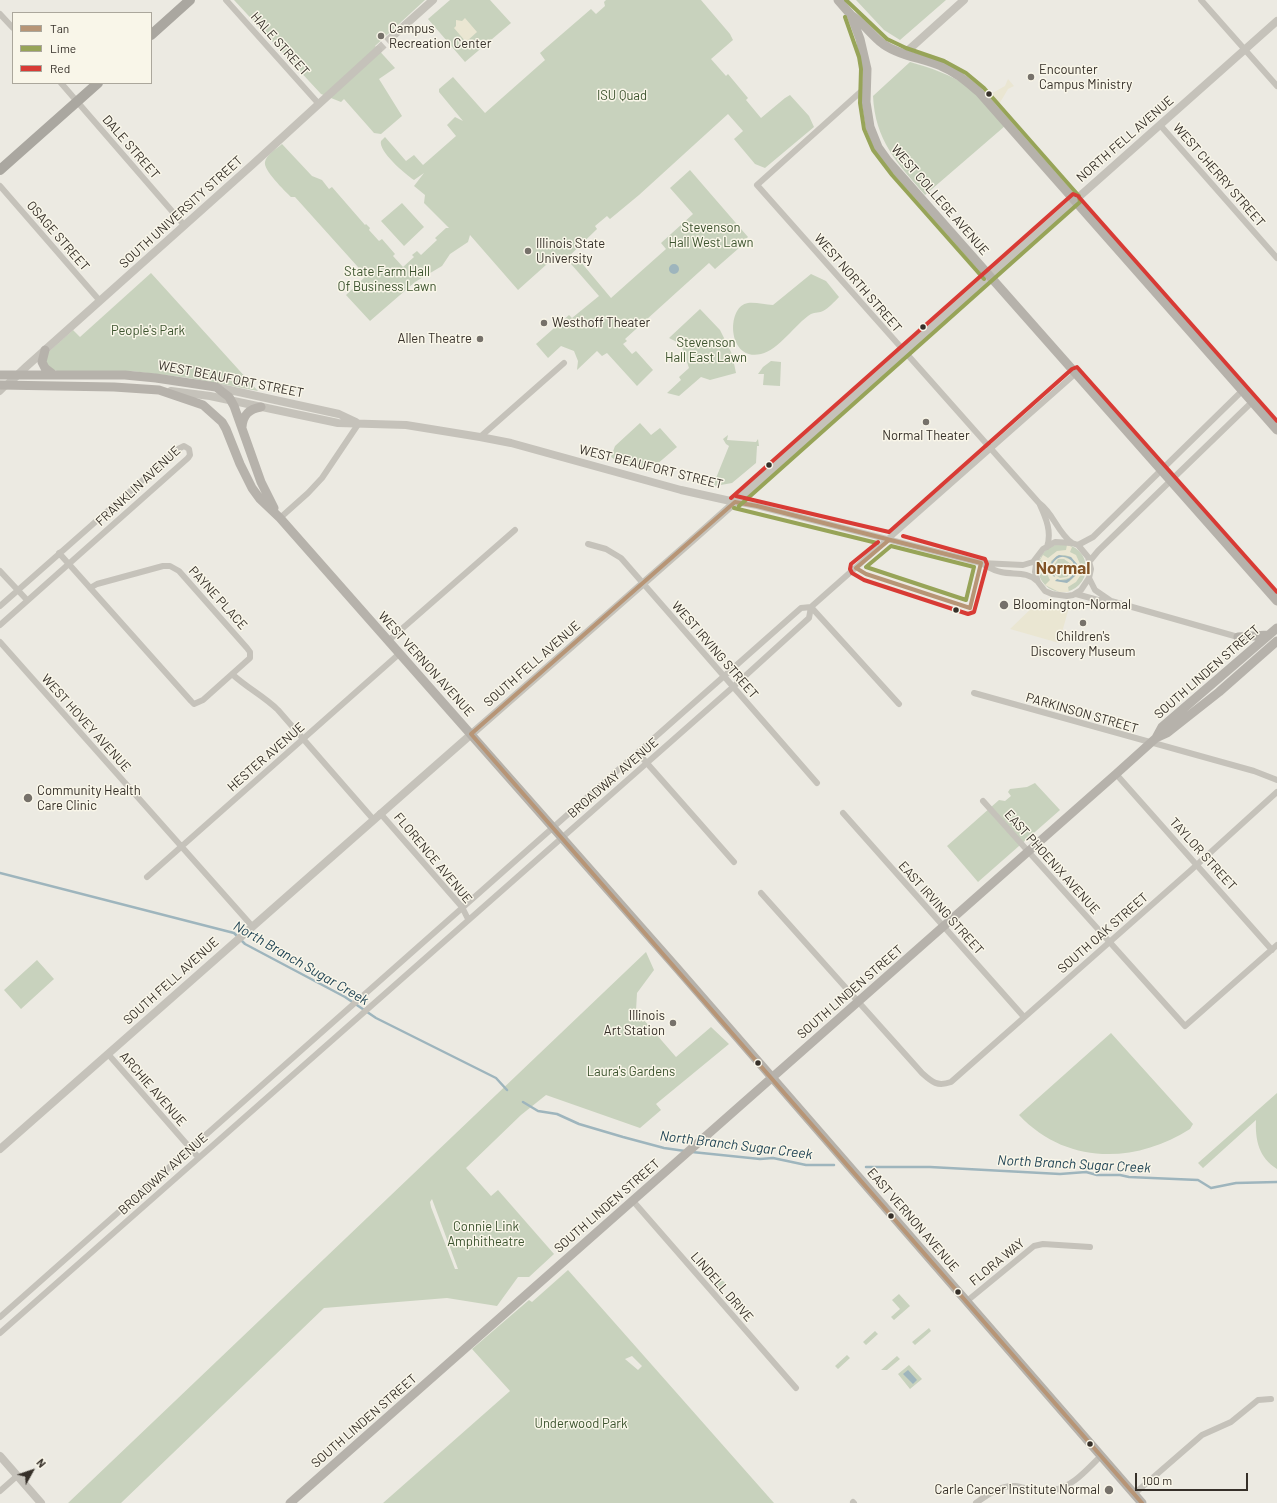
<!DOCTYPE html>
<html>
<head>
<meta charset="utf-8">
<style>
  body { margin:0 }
  #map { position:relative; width:1277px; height:1503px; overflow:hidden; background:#eceae2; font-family:Barlow,sans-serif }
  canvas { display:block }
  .legend { position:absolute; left:12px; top:12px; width:140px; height:72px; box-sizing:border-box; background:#f9f6e9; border:1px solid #aba79c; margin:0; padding:5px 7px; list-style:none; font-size:12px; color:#363029 }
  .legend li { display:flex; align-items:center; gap:8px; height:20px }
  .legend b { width:20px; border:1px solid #aba79c }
  .north { position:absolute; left:12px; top:1451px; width:40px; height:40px; -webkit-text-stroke:3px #f9f6e9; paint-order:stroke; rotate:50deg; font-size:11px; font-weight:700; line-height:16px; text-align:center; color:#363029 }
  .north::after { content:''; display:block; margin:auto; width:14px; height:18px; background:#363029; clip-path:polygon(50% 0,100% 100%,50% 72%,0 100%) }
  .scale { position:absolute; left:1135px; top:1473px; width:113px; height:18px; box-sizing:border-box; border:2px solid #363029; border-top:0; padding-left:5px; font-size:12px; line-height:14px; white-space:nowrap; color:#363029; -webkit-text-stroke:3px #f9f6e9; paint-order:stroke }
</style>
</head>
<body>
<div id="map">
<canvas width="1277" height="1503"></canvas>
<ul class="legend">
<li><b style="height:5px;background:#b79576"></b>Tan</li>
<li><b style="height:5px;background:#97a458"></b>Lime</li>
<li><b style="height:5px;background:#d83b35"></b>Red</li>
</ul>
<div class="north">N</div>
<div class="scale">100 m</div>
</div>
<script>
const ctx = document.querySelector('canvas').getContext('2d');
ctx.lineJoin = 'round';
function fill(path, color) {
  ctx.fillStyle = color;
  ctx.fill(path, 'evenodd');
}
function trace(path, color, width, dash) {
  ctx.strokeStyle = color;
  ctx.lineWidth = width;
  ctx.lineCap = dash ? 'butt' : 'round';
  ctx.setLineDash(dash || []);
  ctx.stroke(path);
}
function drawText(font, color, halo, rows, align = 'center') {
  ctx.font = font + ' Barlow,sans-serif';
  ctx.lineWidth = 3;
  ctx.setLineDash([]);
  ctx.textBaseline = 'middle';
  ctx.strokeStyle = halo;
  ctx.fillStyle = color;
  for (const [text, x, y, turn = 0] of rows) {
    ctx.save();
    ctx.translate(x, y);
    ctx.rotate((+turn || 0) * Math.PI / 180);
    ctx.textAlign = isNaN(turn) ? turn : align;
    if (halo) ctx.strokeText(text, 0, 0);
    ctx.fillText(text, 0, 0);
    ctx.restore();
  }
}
const green = new Path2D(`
  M234,0H425L375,46L395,68L379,79L402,116L381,134L374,133L344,99L341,102L321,94Z
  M450,0H490L511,23L465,62L428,19Z
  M606,0H701L730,34L733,40L711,59L726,76L728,74L748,98L746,100L761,118L785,98L790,95L809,116L814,127L765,168L755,164L734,139L743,131L728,114L639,195L610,219L607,216L595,226L597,229L562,263L556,256L518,290L470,235L468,242L450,254L442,266L415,282L370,321L346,295L366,276L295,197H291C285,191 263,170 265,162C266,155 276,149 282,144L312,176L322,180L329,189L332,187L365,225L366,224L370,228L369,230L379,241L382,239L395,254L393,256L403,267L414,257L412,255L417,251L421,255L437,240L435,238L446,228H449L424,203L425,195L414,186L424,173L414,180C405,174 378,151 381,141L385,137L406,161L414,155L423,165L456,136L447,125L455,117L463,121L439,92V89L453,77L485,113L545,60L540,53L591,9L596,14L605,6L604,2Z
  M856,0H946L900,40L884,30Z
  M910,62C930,68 951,74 968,87C982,97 993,113 1005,126L925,195C897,163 875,140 873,96Z
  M690,170L748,237L739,245V248L715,269L709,263L625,339L627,341L623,344L632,354L636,351L653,370L637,386L607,353L602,356L597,351L577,370L578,361L574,351L561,346L548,358L536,344L569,315L572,318L599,296L571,264L576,259L580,261L611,298L666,249L661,243L693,214L670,188Z
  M402,203L424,227L404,246L381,221Z
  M151,273L258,391L189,378L131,371H57L49,368L45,358L46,354L73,330L80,337Z
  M811,274L826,281L839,297C834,302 829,308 823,311C820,313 815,312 811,314C795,324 779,350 761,354C727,362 726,306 748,303C756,302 765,305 773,305Z
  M700,309L720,330L732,354L736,373L710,380L701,377L679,396L667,393L681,380L679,377L689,368L681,344L669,338Z
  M771,361L781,362L780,386L763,385L764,374H758L763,367Z
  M640,423L651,435L660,428L677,447L649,471L620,463L611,457L615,446Z
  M728,435L727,440L756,442L758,439L759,446H757L756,463L732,483L715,486L714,483L729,446L726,444L723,439Z
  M1038 568a24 24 0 1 1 48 0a24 24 0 1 1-48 0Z
  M1035,783L1060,810L978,882L947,846L999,800L1005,801L1011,796L1008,792L1010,789L1027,787Z
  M646,952L654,970L637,993L636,1011L676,1057L711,1027L729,1044L656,1104L661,1110L640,1128L546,1095L521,1115L466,1168L491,1196L498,1190L554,1254L529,1277H518L497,1306L447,1298L324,1308L121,1503H68ZM432,1199L458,1269H455L431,1207L430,1202Z
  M37,960L54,979L21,1009L4,990Z
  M1111,1033L1193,1124L1190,1129C1135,1164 1066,1165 1019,1115Z
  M1277,1093V1169C1259,1158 1255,1140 1256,1120L1203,1168L1198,1163Z
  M568,1270L774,1503H383L510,1391L472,1349L529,1300L532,1302ZM632,1356L642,1366L638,1370L625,1359Z
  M716.5 1285a4.5 4.5 0 1 1 9 0a4.5 4.5 0 1 1-9 0Z
  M899,1294L910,1306L894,1320L891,1317L900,1309L892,1300Z
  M929,1328L931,1331L915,1345L912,1342Z
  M875,1331L878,1334L866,1345L863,1342Z
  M847,1355L850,1358L838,1369L835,1366Z
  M897,1356L900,1359L887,1370H881Z
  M909,1365L922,1379L910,1389L898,1374Z`);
const plaza = new Path2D(`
  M465,18L477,32L466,42L454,28L456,26V20L462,21Z
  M1008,79L1014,86L1008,89L998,106L989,95L1005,86Z
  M1067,545L1072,547L1070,552L1076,555L1082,568H1086V573H1082L1076,582L1068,587L1069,592H1059L1045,585L1050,580L1046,572V562L1040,560L1043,555L1048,558L1057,551L1066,550ZM1065,555L1071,557L1077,569V574L1069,582L1055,581L1069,578L1074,573L1075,565L1071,560L1061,556L1053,561L1051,569L1054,577L1052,575L1050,566L1051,561L1057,556ZM1058,559H1064L1071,564V573L1067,577L1060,578L1054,574L1053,567Z
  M1041,599L1052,605L1071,606L1068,611L1059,643L1010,629Z`);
const water = new Path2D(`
  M669 269a5 5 0 1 1 10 0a5 5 0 1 1-10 0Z
  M1059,555L1071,557L1077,564V574L1067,583L1055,581L1057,579C1064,582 1070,580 1074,573L1073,562C1065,553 1055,556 1051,567L1055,577C1045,571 1051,559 1059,555Z
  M908,1370L917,1380L913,1384L903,1374Z`);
const stream = new Path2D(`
  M0,873L234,933L245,944L345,997L376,1018L496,1078L507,1090
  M523,1102L538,1111L557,1114L579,1124L623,1137L664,1148L685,1151
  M692,1152L760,1159L773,1158L806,1165H834
  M866,1167H930L1060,1174L1086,1172L1097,1175H1120L1129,1177L1198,1180L1211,1188L1236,1183L1277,1182`);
const tertiaryTunnel = new Path2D(`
  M378,50L395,34`);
const minor = new Path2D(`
  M226,0L318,103
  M1201,0L1277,86
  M0,14L13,28
  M61,83L184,225
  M866,87L757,185L1039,503C1054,514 1057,532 1072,543
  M1160,125L1277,258
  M0,186L100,301
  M0,392L7,385
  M480,437L564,363
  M735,502L757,506L981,563L1023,565L1033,562L1043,549L1055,542L1072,543L1078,545L1088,557L1091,569L1089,578L1081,590L1073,595L1067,596L1052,594L1045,591L1038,582L1035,572L1037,557
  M1040,505C1046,518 1052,532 1047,547
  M280,518L308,493L322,478L359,423
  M588,544L606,549L621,558L817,783
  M1078,545L1093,537L1242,391
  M59,553L191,701L194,704L203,700L250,658V652L247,648L179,571L170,566H163L97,584L90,588
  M1089,562L1098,551L1252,402
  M981,563C988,567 994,571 1001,572C1014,575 1027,571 1037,581
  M0,571L27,600
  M1089,578L1095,590L1111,601L1238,637
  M1076,594L1098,600H1109
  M0,606L178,449L184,446L189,449L190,455L188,458L0,625
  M811,607L899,704
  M388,641L515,530
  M0,642L252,926
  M232,674C247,688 264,696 278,710L373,819
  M974,693L1254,771L1277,780
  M638,753L734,862
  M1116,774L1272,950
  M983,801L1185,1026L1277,945
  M380,813L462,907L468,919
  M843,813L1024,1017
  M147,877L399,654
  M761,893L922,1073C932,1082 937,1087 951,1082L1190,871L1277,792
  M108,1054L198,1157
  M633,1201L796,1388
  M967,1301L1034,1246L1043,1244L1090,1247
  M0,1317L801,608L811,607L1076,373
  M0,1333L733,687L809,618L811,607
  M0,1491L17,1476
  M1134,1494L1202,1435L1231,1422L1258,1400L1271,1399
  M853,1502L854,1503
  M976,1503C987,1495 1000,1485 1015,1486C1028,1488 1041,1493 1054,1490C1073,1487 1088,1468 1101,1456`);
const tertiary = new Path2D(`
  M395,34L433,0
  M904,54L964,0
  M7,385L27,366L252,165L378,50
  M216,387L339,414L356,422
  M171,391L210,396L338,423L406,425L480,437L511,443L681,490L735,502
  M0,1149C228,946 459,746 688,544C885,370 1080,194 1277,21
  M0,1456L41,1503`);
const secondary = new Path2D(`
  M838,0L851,15L860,39L867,69L866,102L870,127L878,147L888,161L1277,601
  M851,15C864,23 871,35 883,44C900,56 923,58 941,66C956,72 967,82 979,92L1277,430
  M45,350L42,362L45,368L54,375
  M0,375H125L156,378L216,387L229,397L234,406L261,482L274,508
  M0,385L114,387L159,390L203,405L222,422L226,429L240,464L252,488L260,499L280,518L676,967L1142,1503
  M242,427C243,415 249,409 261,407
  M1238,637L1268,635
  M1156,738L1167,733L1219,692L1277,641
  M290,1503L1116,774L1156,738L1162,727L1277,628`);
const primary = new Path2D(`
  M151,35L190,0
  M0,170L98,83`);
const bus1 = new Path2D(`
  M735,502L757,506L981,563L970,608L866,574L856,568L889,540
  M471,734L1142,1503
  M471,734L735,502`);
const bus2 = new Path2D(`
  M845,17L859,57L861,69L860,103L864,129L873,150L892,175L984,279
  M739,506L1080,202L1079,196L984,88L966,73L944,61L906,48L887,39L846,0
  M734,508L877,543
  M891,546L974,567L966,600L866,567Z`);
const bus3 = new Path2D(`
  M736,496L889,532L1072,369L1077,367L1277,592
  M731,498L1073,194L1078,196L1277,421
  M878,542L851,564L850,569L852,573L864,580L968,614L974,612L987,564L985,559L903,536`);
const markers = [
  [381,36,4,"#76716a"],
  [1031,77,4,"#76716a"],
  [989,94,3.5,"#363029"],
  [528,251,4,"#76716a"],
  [544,323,4,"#76716a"],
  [923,327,3.5,"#363029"],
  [480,339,4,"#76716a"],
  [926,422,4,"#76716a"],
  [769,465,3.5,"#363029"],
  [1004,605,5,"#76716a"],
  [956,610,3.5,"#363029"],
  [1083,623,4,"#76716a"],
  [28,798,5,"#76716a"],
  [673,1023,4,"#76716a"],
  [758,1063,3.5,"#363029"],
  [891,1216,3.5,"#363029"],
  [958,1292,3.5,"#363029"],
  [1090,1444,3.5,"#363029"],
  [1109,1490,5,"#76716a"]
];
const poiNames = [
  ["Campus",389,29],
  ["Recreation Center",389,44],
  ["Encounter",1039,70],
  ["Campus Ministry",1039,85],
  ["Illinois State",536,244],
  ["University",536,259],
  ["Westhoff Theater",552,323],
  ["Allen Theatre",472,339,"right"],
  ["Normal Theater",926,436,"center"],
  ["Bloomington-Normal",1013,605],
  ["Children's",1083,637,"center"],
  ["Discovery Museum",1083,652,"center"],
  ["Community Health",37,791],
  ["Care Clinic",37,806],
  ["Illinois",665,1016,"right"],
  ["Art Station",665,1031,"right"],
  ["Carle Cancer Institute Normal",1100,1490,"right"]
];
const streetNames = [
  ["HALE STREET",280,44,48],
  ["NORTH FELL AVENUE",1125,139,-41],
  ["DALE STREET",131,147,49],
  ["WEST CHERRY STREET",1219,175,49],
  ["WEST COLLEGE AVENUE",940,200,49],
  ["SOUTH UNIVERSITY STREET",181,212,-42],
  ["OSAGE STREET",58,236,49],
  ["WEST NORTH STREET",858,283,49],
  ["WEST BEAUFORT STREET",231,379,11],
  ["WEST BEAUFORT STREET",651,467,14],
  ["FRANKLIN AVENUE",138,486,-43],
  ["PAYNE PLACE",218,598,48],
  ["WEST IRVING STREET",715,650,49],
  ["WEST VERNON AVENUE",426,664,48],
  ["SOUTH FELL AVENUE",532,664,-41],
  ["SOUTH LINDEN STREET",1207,672,-41],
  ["PARKINSON STREET",1082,713,16],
  ["WEST HOVEY AVENUE",86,723,48],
  ["HESTER AVENUE",266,757,-41],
  ["BROADWAY AVENUE",613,778,-41],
  ["TAYLOR STREET",1203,854,48],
  ["FLORENCE AVENUE",433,858,50],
  ["EAST PHOENIX AVENUE",1052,862,48],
  ["EAST IRVING STREET",941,908,48],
  ["SOUTH OAK STREET",1103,933,-41],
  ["SOUTH FELL AVENUE",171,981,-42],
  ["SOUTH LINDEN STREET",850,992,-41],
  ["ARCHIE AVENUE",153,1089,49],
  ["BROADWAY AVENUE",163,1174,-42],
  ["SOUTH LINDEN STREET",607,1206,-41],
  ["EAST VERNON AVENUE",913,1220,49],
  ["FLORA WAY",997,1262,-39],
  ["LINDELL DRIVE",722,1287,49],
  ["SOUTH LINDEN STREET",364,1421,-41]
];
const parkNames = [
  ["ISU Quad",622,96],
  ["Stevenson",711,228],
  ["Hall West Lawn",711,243],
  ["State Farm Hall",387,272],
  ["Of Business Lawn",387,287],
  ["People's Park",148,331],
  ["Stevenson",706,343],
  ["Hall East Lawn",706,358],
  ["Laura's Gardens",631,1072],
  ["Connie Link",486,1227],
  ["Amphitheatre",486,1242],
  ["Underwood Park",581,1424]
];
const waterNames = [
  ["North Branch Sugar Creek",301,963,30],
  ["North Branch Sugar Creek",736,1145,7],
  ["North Branch Sugar Creek",1074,1164,3]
];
const districtNames = [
  ["Normal",1063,568]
];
fill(green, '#c8d2bd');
fill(plaza, '#eae6d2');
fill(water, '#9eb5bd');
trace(stream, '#9eb5bd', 2.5);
trace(tertiaryTunnel, '#c8c5bd', 8, [8, 4]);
trace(minor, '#c5c2ba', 6);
trace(tertiary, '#c5c2ba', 8);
trace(secondary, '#b6b2ab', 9);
trace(primary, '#aaa7a0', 10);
trace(bus1, '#b79576', 4);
trace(bus2, '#97a458', 4);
trace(bus3, '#d83b35', 4);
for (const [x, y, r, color] of markers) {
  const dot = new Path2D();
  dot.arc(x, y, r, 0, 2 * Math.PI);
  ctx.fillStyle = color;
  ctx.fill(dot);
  trace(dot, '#f9f6e9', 1.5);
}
drawText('13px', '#363029', '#f9f6e9', poiNames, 'left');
drawText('13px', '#363029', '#f9f6e9', streetNames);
drawText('13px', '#3c532e', '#f9f6e9', parkNames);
drawText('italic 14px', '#204455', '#f9f6e9', waterNames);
drawText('bold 17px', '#815326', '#f9f6e9', districtNames);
</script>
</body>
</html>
